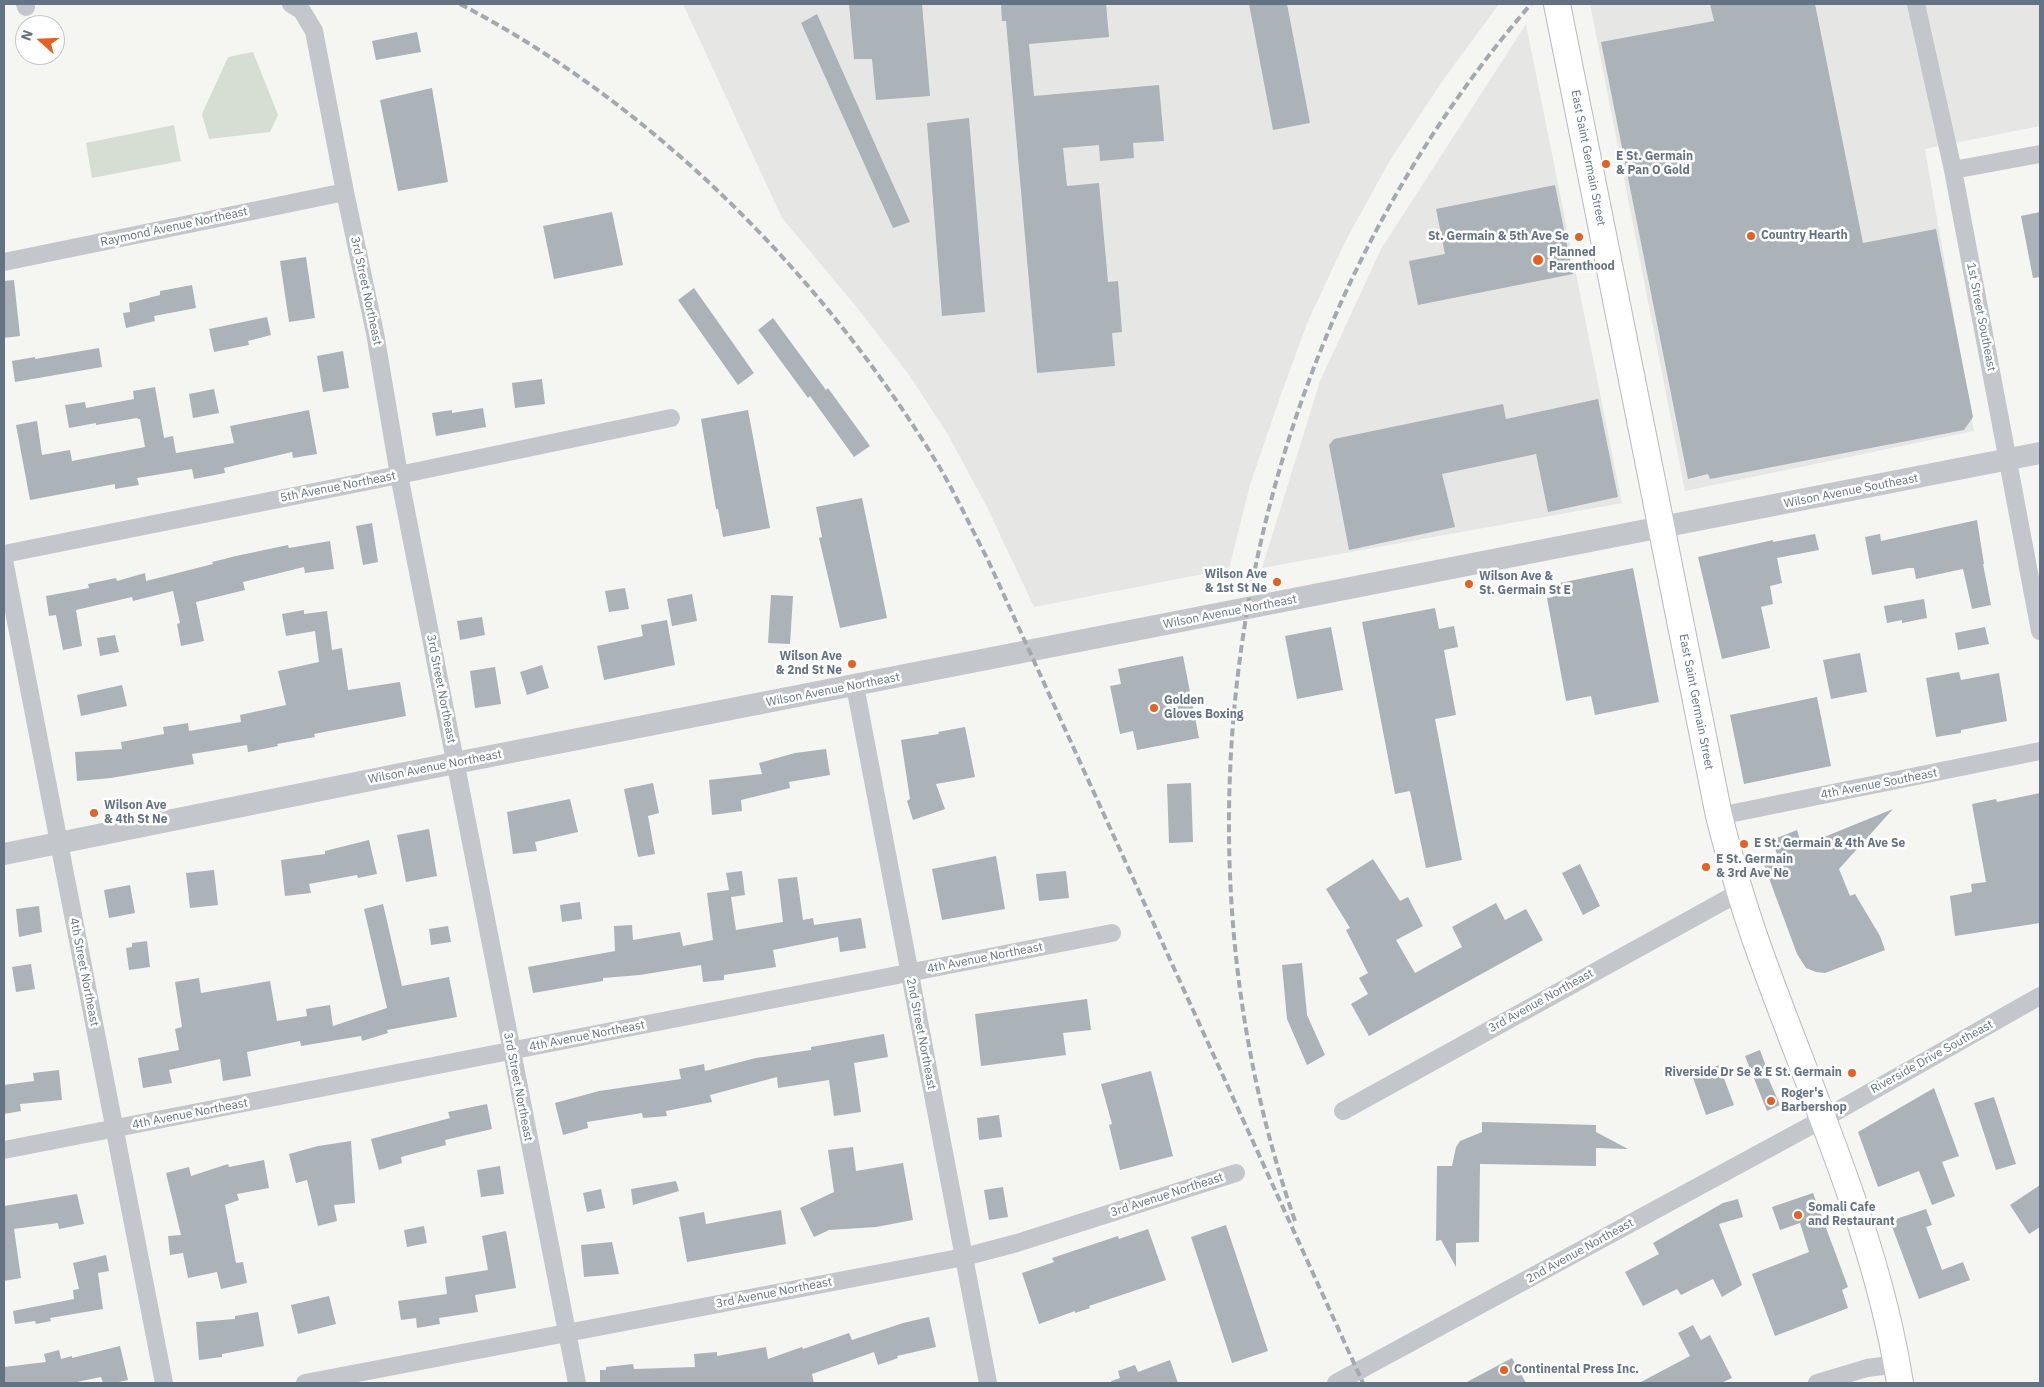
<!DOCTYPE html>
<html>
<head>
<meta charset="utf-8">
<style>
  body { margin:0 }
  #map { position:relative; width:2044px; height:1387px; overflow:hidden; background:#f5f6f2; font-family:"IBM Plex Sans",sans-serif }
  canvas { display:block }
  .frame { position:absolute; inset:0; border:5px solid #647384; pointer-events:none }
  .north { position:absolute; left:15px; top:15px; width:50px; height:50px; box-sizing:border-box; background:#fff; border:1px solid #c1c7ce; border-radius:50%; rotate:290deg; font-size:14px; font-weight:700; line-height:20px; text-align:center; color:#647384 }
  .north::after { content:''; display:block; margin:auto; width:18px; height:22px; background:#e66121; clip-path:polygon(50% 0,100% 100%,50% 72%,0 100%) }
</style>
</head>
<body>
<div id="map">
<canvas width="2044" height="1387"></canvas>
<div class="frame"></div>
<div class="north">N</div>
</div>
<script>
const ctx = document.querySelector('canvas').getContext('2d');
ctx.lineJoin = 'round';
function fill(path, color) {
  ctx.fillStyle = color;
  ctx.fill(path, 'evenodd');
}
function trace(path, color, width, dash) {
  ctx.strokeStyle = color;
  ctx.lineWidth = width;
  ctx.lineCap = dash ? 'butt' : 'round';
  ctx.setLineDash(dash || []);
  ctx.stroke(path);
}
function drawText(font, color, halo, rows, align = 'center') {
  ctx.font = font + ' "IBM Plex Sans",sans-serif';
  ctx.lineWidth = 5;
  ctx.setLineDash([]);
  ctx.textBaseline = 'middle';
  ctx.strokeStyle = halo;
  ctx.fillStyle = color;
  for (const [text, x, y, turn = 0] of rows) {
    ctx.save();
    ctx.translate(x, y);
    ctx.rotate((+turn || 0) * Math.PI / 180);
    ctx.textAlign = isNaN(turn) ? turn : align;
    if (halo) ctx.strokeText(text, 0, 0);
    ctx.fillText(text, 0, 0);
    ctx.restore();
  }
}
const built = new Path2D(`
  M683,4H1499L1441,83L1389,162L1345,242L1308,321L1279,400L1250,485L1229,569L1034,607L987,507L947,433L909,375L855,305L782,218Z
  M1590,4H2040V126L1925,149L1974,431L1685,491Z
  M1526,24L1622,503L1262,568L1320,381L1381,249Z`);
const green = new Path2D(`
  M253,52L278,115L270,132L209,139L202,114L228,57Z
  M174,125L181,161L92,178L86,143Z`);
const building = new Path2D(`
  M849,4H922L930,96L876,100L872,59H854Z
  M1001,4H1106L1109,37L1029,44L1034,96L1159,85L1164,141L1133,143L1134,158L1100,161L1099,145L1063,148L1067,186L1099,183L1108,282L1118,281L1122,332L1112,333L1115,366L1037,373L1006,21H1002Z
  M1249,4H1287L1310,123L1273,130Z
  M1710,4H1815L1863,243L1936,229L1973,417L1964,430L1710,479L1708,474L1688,479L1601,42L1714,21Z
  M817,14L887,171L910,222L893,228L801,23Z
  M417,32L421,52L376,60L372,41Z
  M432,88L448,182L398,191L380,100Z
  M969,118L985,312L942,316L927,123Z
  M1555,185L1573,274L1418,305L1409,261L1445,254L1436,209Z
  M612,212L623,265L554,279L543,226Z
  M2040,212V277L2033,278L2021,216Z
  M306,257L315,318L289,322L280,261Z
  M14,280L20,336L4,338V281Z
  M192,285L196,308L154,316L155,321L126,328L123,313L130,312L129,303L160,295V291Z
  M694,288L754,373L738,385L678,300Z
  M267,317L271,335L248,341L249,345L214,352L209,329Z
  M773,318L826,390L828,388L870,446L854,457L810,396L808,398L758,330Z
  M99,348L102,367L15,382L12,361L35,357V359Z
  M343,351L349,388L323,392L317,356Z
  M542,379L545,404L515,408L512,383Z
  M155,387L164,438L173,436L176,453L234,443L230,426L309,410L317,454L293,458L292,452L224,468L225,473L194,479L192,469L137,478L139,485L115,489V484L30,500L16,425L37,421L42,455L70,450L72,461L145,447L140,419H138L137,418L96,425V423L69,428L65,405L85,402L86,408L134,399L133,391Z
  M214,389L219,413L193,418L189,394Z
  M1598,399L1618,497L1548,512L1536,454L1442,474L1455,527L1349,550L1329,445L1334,439L1503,404L1506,419Z
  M483,408L486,427L436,436L432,413L452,410V413Z
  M748,410L770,528L723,537L718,509H716L701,419Z
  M862,498L887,618L840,628L819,538L822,537L816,507Z
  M1977,520L1984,564H1983L1991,605L1972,609L1963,569L1916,579L1914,568H1909L1872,575L1865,537L1880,534L1881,541Z
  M372,523L378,562L363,565L356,526Z
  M1815,534L1819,550L1777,558L1782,583L1770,586L1773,604L1761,607L1770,648L1722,659L1698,557L1773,540V542Z
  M330,541L334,569L305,573L304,567L243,582L245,590L196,602L204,641L181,646L177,624L180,623L173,591L133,601L132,597L76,610L82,646L63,650L56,615L49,616L46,596L89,588L88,584L116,578L117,581L145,573L146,581L213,564L212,562L236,556L288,545L289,548Z
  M1633,568L1659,702L1595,715L1591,696L1566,701L1547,598L1553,597L1550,585Z
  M625,588L629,609L609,612L605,591Z
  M692,594L697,621L672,626L667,599Z
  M771,595L793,596L790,644L768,643Z
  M1924,599L1927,618L1902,623V620L1887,623L1884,606Z
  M1435,608L1439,629L1454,626L1458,647L1444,650L1456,715L1435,719L1462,860L1426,868L1410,791L1395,794L1362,622Z
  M304,610V614L327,611L332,650L342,648L348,690L400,682L406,716L314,734L315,737L277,744L278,746L248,752L247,745L192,754L194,764L111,778L77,781L75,752L122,749L121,742L164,734L163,727L188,723L189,731L241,722L240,715L286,705L278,671L319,662L315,631L286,636L282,614Z
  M482,617L485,635L460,640L457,621Z
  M667,620L675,665L604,680L597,646L643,636L641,625Z
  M1331,627L1343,690L1297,699L1285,636Z
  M1985,627L1989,644L1958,650L1955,633Z
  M115,635L119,652L100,656L97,638Z
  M1860,653L1867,692L1831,699L1823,660Z
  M1183,656L1199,738L1137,750L1133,731L1120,734L1110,686L1121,684L1118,669Z
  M542,665L549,688L527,695L520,672Z
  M495,667L501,704L475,708L470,671Z
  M1959,672L1961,680L1999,673L2007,721L1961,730V733L1936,737L1926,678Z
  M122,685L127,706L81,716L77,695Z
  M1817,697L1831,766L1744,784L1730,715Z
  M965,727L975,777L936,784L945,809L913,820L907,801L910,799L901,740L939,734L938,732Z
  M826,749L830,775L789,782L790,788L741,800L742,811L712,815L709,780L762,774L759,763L795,753Z
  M653,783L659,813L648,816L655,854L638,857L624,789Z
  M1191,783L1193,842L1169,843L1167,784Z
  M2040,793V923L1955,936L1950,896L1972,892L1971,884L1986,882L1972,804L1996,799L1997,802Z
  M570,799L578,832L535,842L537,851L513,854L507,812Z
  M1893,809L1839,869L1850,896L1855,894L1880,936L1885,950L1825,973L1816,972L1806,968L1797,954L1763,862L1778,857L1772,840L1797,830L1802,846Z
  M429,829L437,876L406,882L397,835Z
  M369,840L377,874L358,878L357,875L309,884L311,893L285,896L281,860L325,854V851Z
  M996,856L1005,909L942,920L932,869Z
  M1373,859L1400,901L1408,897L1423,926L1396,940L1415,973L1462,947L1452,927L1496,903L1505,920L1526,909L1543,940L1369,1036L1351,1004L1368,994L1359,978L1368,973L1346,930L1350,928L1326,889Z
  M1580,864L1600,906L1583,915L1562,873Z
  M214,870L218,905L190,908L186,873Z
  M742,871L745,895L731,897L736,930L783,922L778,879L797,877L803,920L813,918L814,925L861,918L866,948L840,952L838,937L773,950L776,967L724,975V980L703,982L701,965L640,975L603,978V981L533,993L528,967L615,951L614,926L632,925L633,940L680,932L683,946L713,940L707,893L729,890L726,873Z
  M1066,871L1069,898L1039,901L1036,874Z
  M130,885L135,913L109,918L104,890Z
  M580,902L582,919L562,922L560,905Z
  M383,904L402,986L449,977L457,1017L387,1030L388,1033L362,1041L361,1036L301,1046L300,1041L247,1052L251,1076L223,1081L220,1059L169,1070L172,1083L143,1088L138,1058L179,1050L175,1029L182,1027L175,982L199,978L201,993L270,981L277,1021L307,1016L306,1009L330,1005L333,1026L387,1008L364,909Z
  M39,906L42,932L19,937L16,909Z
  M448,926L451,942L431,945L429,929Z
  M147,941L150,967L129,970L126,948L132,947V943Z
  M1302,963L1307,1015L1325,1055L1307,1065L1287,1019L1282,965Z
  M31,964L35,989L16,992L12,967Z
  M1087,999L1091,1030L1063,1033L1066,1055L981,1066L975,1014Z
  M884,1034L888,1057L854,1063L861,1112L834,1116L829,1080L778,1088L777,1077L710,1095L712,1102L666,1111L667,1116L643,1118L642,1113L587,1122L588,1128L563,1135L555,1103L599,1091L681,1079L679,1069L704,1064L705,1071L756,1058L811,1050V1047Z
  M1760,1050L1768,1072L1766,1073L1780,1105L1767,1111L1745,1056Z
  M1719,1065L1734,1105L1706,1115L1692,1075Z
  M59,1070L62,1100L20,1104L21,1111L4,1114V1085L34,1081L33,1073Z
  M1151,1071L1173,1156L1120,1170L1109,1125L1112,1124L1101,1084Z
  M1934,1088L1959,1156L1942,1162L1955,1196L1932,1205L1919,1171L1878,1187L1858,1132Z
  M1994,1097L2016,1164L1996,1170L1974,1103Z
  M487,1104L492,1129L445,1140L446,1145L401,1157L402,1163L379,1170L371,1139L450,1118L448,1112Z
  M999,1115L1002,1137L979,1140L977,1118Z
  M1482,1122L1596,1125V1132L1628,1149L1596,1148V1166L1480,1164L1479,1242L1456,1243V1267L1441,1240L1436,1241L1437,1166H1452L1456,1147L1460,1141L1482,1132Z
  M351,1141L355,1203L334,1205L337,1221L318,1226L307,1180L296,1183L289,1154L318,1146Z
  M853,1147L856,1171L903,1163L913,1220L876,1227L829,1230L814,1237L800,1208L834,1192L828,1150Z
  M264,1160L269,1188L237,1194L239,1200L225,1205L236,1263L243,1262L247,1283L221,1289L217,1272L188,1278L183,1253L170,1255L168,1236L181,1235L166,1173L189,1167L191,1176L228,1164L229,1167Z
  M500,1166L504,1194L481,1197L477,1170Z
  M676,1181L679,1191L633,1205L631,1189Z
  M2040,1185V1227L2029,1234L2010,1205Z
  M1003,1187L1008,1217L989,1220L984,1190Z
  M601,1189L605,1208L587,1212L583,1193Z
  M1813,1193L1848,1287L1842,1290L1848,1308L1775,1336L1752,1274L1809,1252L1800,1223L1780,1230L1772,1207Z
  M77,1194L84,1224L59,1229L58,1223L14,1229L21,1278L4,1281V1206Z
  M1738,1199L1743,1217L1719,1224L1742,1285L1722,1297L1713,1279L1681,1295L1677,1289L1643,1306L1625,1272L1659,1254L1653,1243L1723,1203Z
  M1926,1209L1932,1225L1926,1227L1942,1270L1963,1262L1970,1280L1919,1299L1890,1221Z
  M781,1210L786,1244L687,1262L679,1217L704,1212L706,1224Z
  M1226,1225L1268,1351L1232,1363L1191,1237Z
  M424,1226L427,1243L407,1247L404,1230Z
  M1148,1229L1166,1280L1089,1306L1090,1308L1075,1313V1311L1039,1324L1022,1273L1054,1262L1052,1258L1118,1236L1119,1239Z
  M506,1231L516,1288L475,1295L478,1312L439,1318L440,1324L417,1328L416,1318L401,1320L398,1301L447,1294L445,1277L488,1270L482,1236Z
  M612,1242L619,1274L584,1277L581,1245Z
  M106,1255L109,1271L98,1273L103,1309L50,1318L51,1321L36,1324L35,1321L15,1324L13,1311L74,1299L73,1290L79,1289L73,1263Z
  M329,1296L336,1324L298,1334L291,1305Z
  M258,1312L264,1346L222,1354V1357L199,1360L196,1322L235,1319V1316Z
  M929,1317L936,1347L897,1356L898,1358L878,1365L874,1352L812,1374L814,1383H600V1370H606V1367L633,1364L634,1369L695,1367L694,1354L717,1352V1356L766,1347L768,1359L802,1347L803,1349L849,1333L852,1340L903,1323Z
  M1693,1325L1701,1340L1710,1335L1732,1378L1721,1383H1639L1690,1356L1678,1333Z
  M120,1346L128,1380L114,1383H103L101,1377L72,1383H4V1367L46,1362L44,1354L59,1350L61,1359L72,1356V1358Z
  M1512,1358L1526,1383H1465Z
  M1170,1360L1178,1383H1112L1111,1381L1120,1378L1118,1371L1135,1365L1138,1372Z`);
const minor = new Path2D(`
  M25,4L26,7
  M291,4L302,11L314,31L345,192L375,333L399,475L577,1383
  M1916,4L1953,170L2040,631
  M1953,170L2040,154
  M4,262L345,192
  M4,554L399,475L671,418
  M4,560L164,1383
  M855,686L988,1383
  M1719,816L2040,751
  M1343,1111L1740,892
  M4,1150L1112,933
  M305,1383L964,1257L1017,1243L1236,1173
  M1336,1383L1823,1119L2040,996
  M1817,1383L1867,1368L1897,1364`);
const tertiary = new Path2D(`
  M4,854L455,763L2040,453`);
const secondary = new Path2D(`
  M1557,4L1719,816C1730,859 1742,902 1757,944C1808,1089 1876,1230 1900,1383`);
const rail = new Path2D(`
  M460,4C657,107 825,278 940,468C957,497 971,528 987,558L1363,1383
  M1295,1221C1152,809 1246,333 1531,4`);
const markers = [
  [1606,164,5,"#e66121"],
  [1751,236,5,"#e66121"],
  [1579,237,5,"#e66121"],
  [1538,260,6,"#e66121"],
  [1277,582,5,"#e66121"],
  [1469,584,5,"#e66121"],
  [852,664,5,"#e66121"],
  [1154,708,5,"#e66121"],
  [94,813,5,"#e66121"],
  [1744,844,5,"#e66121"],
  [1706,867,5,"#e66121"],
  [1852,1073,5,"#e66121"],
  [1771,1101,5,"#e66121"],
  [1798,1215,5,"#e66121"],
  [1504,1370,5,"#e66121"]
];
const poiNames = [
  ["E St. Germain",1616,157],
  ["& Pan O Gold",1616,171],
  ["Country Hearth",1761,236],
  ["St. Germain & 5th Ave Se",1569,237,"right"],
  ["Planned",1549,253],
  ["Parenthood",1549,267],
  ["Wilson Ave",1267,575,"right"],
  ["& 1st St Ne",1267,589,"right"],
  ["Wilson Ave &",1479,577],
  ["St. Germain St E",1479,591],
  ["Wilson Ave",842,657,"right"],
  ["& 2nd St Ne",842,671,"right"],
  ["Golden",1164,701],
  ["Gloves Boxing",1164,715],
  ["Wilson Ave",104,806],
  ["& 4th St Ne",104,820],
  ["E St. Germain & 4th Ave Se",1754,844],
  ["E St. Germain",1716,860],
  ["& 3rd Ave Ne",1716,874],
  ["Riverside Dr Se & E St. Germain",1842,1073,"right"],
  ["Roger's",1781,1094],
  ["Barbershop",1781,1108],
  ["Somali Cafe",1808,1208],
  ["and Restaurant",1808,1222],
  ["Continental Press Inc.",1514,1370]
];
const streetNames = [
  ["East Saint Germain Street",1588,158,79],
  ["Raymond Avenue Northeast",174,227,-12],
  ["3rd Street Northeast",366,291,78],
  ["1st Street Southeast",1981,317,79],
  ["5th Avenue Northeast",338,487,-11],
  ["Wilson Avenue Southeast",1851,491,-11],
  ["Wilson Avenue Northeast",1230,612,-11],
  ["3rd Street Northeast",441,689,79],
  ["Wilson Avenue Northeast",833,690,-11],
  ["East Saint Germain Street",1696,702,79],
  ["Wilson Avenue Northeast",435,767,-11],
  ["4th Avenue Southeast",1879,784,-11],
  ["4th Avenue Northeast",985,958,-11],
  ["4th Street Northeast",84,972,79],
  ["3rd Avenue Northeast",1541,1001,-29],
  ["2nd Street Northeast",921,1034,79],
  ["4th Avenue Northeast",587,1036,-11],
  ["Riverside Drive Southeast",1932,1057,-29],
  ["3rd Street Northeast",518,1087,79],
  ["4th Avenue Northeast",190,1114,-11],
  ["3rd Avenue Northeast",1167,1195,-18],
  ["2nd Avenue Northeast",1580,1251,-29],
  ["3rd Avenue Northeast",774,1293,-11]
];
fill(built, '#e6e7e5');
fill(green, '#d6ddd3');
fill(building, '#abb2b8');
trace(secondary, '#b5babf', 28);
trace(minor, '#c3c6ca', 18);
trace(tertiary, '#c3c6ca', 22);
trace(secondary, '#fff', 26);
trace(rail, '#a3a9af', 4, [8, 4]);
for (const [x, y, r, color] of markers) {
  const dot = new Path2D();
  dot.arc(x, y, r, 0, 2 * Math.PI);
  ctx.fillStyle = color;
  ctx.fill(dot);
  trace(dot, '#fff', 2);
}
drawText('bold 12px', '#647384', '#fff', poiNames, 'left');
drawText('12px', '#647384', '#fff', streetNames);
</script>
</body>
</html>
